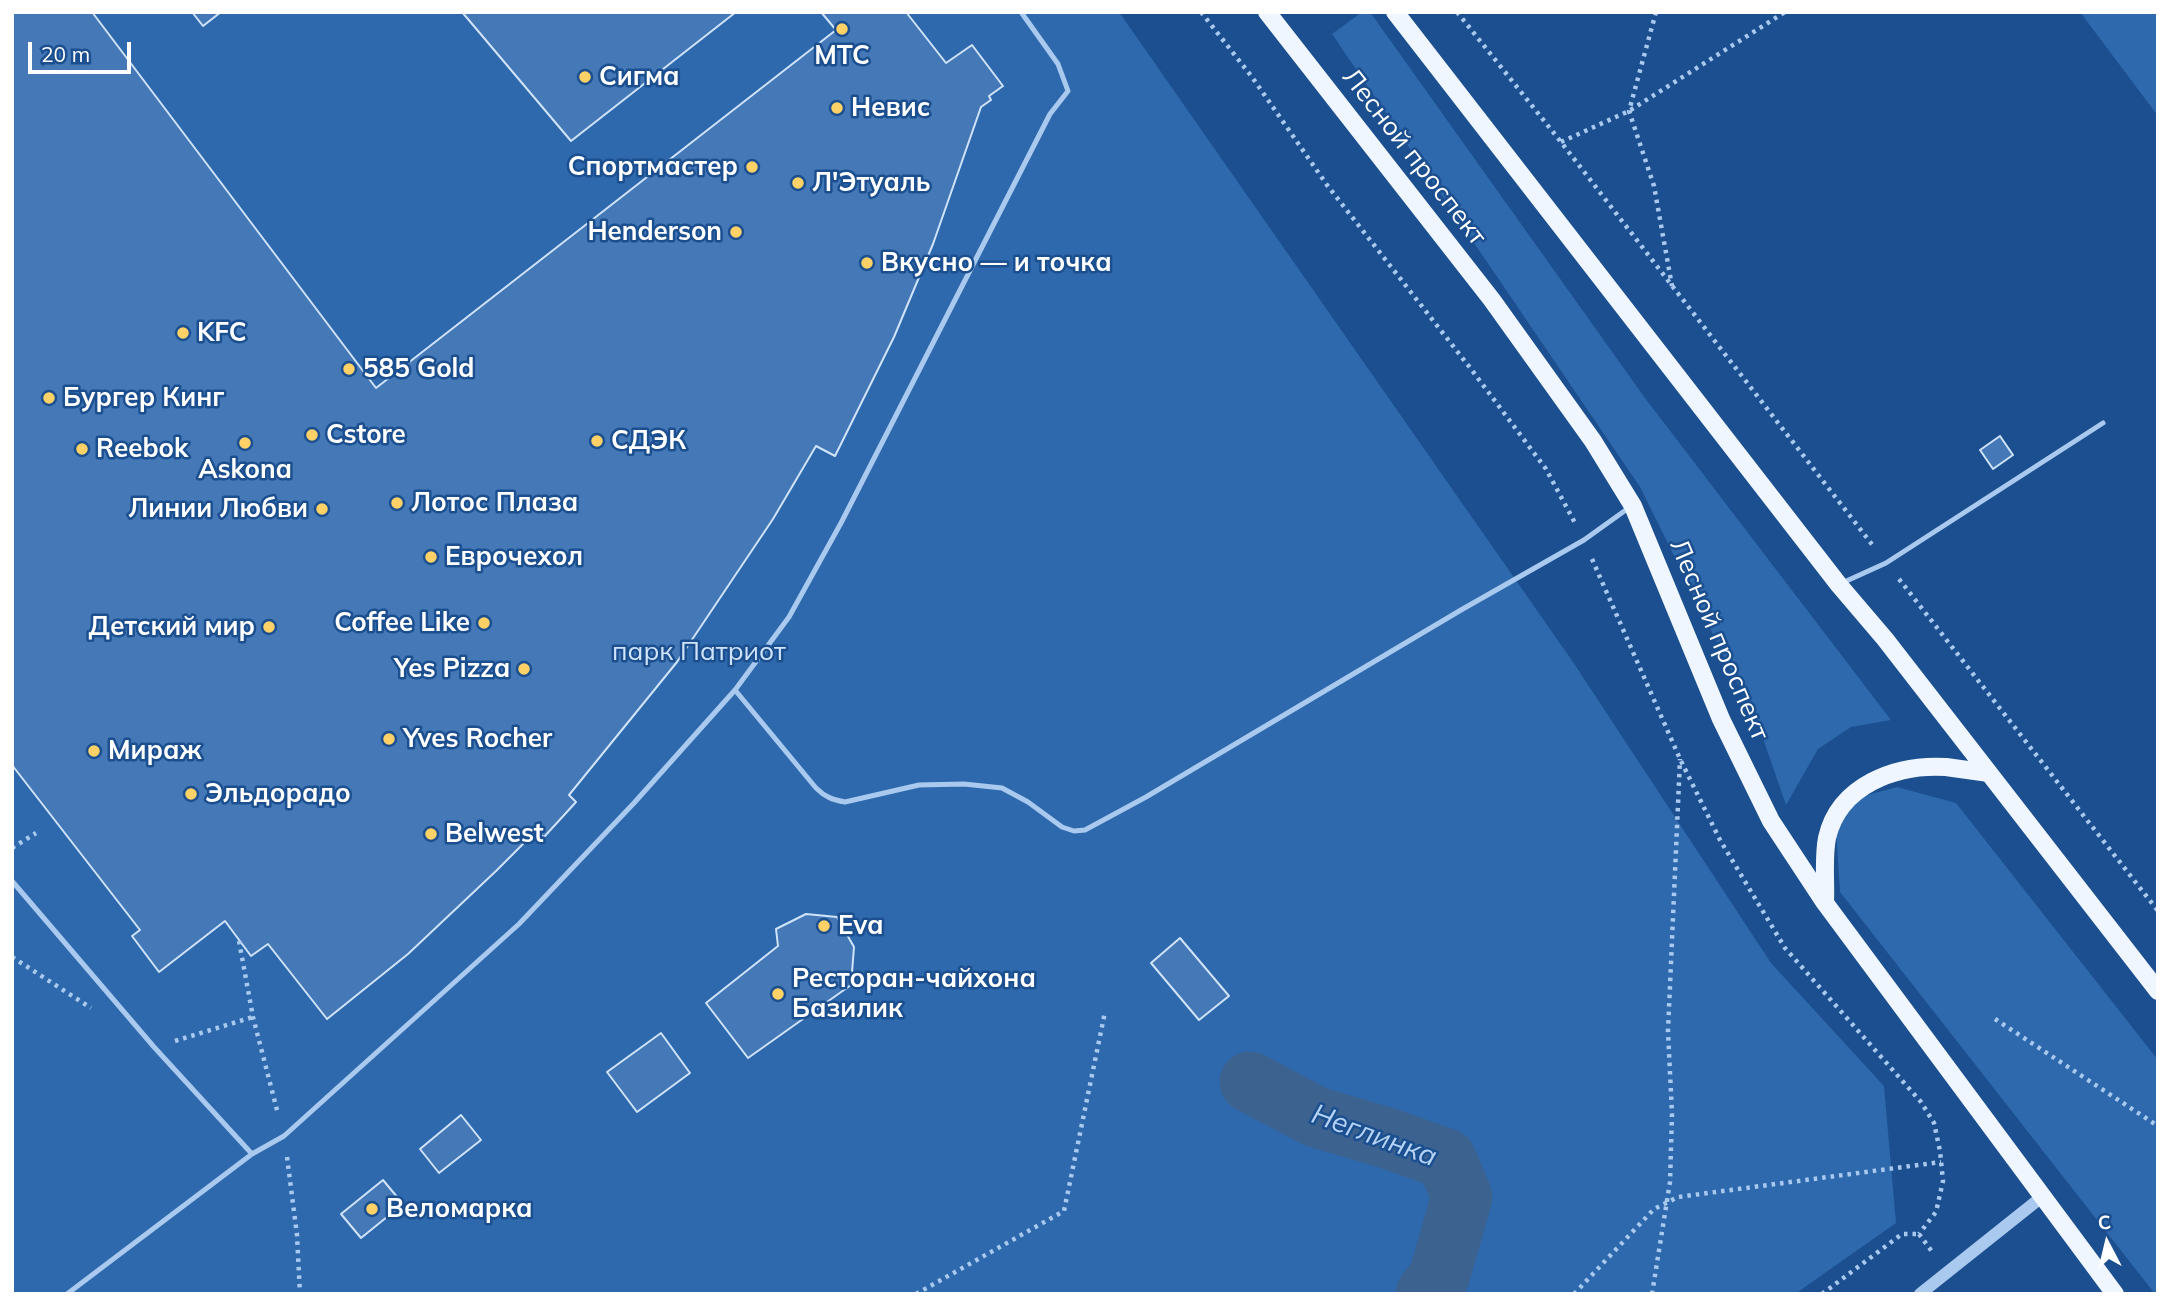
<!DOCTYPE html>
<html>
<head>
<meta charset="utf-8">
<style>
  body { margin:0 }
  #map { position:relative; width:2170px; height:1306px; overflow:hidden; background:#1b4f8f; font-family:Mulish,sans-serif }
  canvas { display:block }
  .frame { position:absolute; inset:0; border:14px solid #fff; pointer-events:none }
  .north { position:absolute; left:2072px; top:1208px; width:70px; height:70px; -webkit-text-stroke:5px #1b4f8f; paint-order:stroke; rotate:353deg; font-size:19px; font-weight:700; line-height:28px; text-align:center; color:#fff }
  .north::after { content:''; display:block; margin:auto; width:24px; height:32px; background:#fff; clip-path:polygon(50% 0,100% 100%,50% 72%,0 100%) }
  .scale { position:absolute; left:28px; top:42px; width:103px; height:32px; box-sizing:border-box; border:4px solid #fff; border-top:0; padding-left:9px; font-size:21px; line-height:24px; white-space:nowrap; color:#fff; -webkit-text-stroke:5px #1b4f8f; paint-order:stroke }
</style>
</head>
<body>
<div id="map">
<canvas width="2170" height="1306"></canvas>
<div class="frame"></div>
<div class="north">С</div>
<div class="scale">20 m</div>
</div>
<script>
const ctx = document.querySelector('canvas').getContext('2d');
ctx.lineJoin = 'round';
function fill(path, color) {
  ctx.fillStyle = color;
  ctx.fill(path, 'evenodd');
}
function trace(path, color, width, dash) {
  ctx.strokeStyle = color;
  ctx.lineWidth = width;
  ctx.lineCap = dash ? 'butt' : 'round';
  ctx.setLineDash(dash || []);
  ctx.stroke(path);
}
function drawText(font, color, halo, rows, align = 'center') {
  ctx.font = font + ' Mulish,sans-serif';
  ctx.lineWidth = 5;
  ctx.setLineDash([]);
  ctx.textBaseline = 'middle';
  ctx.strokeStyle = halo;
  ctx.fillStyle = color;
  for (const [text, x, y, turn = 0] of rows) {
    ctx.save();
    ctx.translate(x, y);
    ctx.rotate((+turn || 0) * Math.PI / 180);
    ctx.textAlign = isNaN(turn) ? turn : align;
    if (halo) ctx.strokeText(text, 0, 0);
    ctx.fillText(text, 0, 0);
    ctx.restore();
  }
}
const green = new Path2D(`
  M12,12H1119L1573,662L1771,963L1884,1086L1896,1223L1795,1294H12Z
  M1362,12H1370L1645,398L1891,720L1851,727L1818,749L1786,805L1759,727L1640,487L1332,34Z
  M2080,12H2158V116Z
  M1897,787L1956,803L2158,1060V1294H2155L1840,892L1836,830L1853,799Z`);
const river = new Path2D(`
  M1250,1082L1316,1117L1387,1138L1446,1159L1462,1197L1439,1277L1426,1294`);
const building = new Path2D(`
  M12,12H92L376,388L836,30L821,12H906L946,63L972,45L1003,86L989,96L991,100L981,107L933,244L894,337L835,456L816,446L773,519L677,662L569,795L576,802L544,837L536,831L496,871L408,954L327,1019L268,944L251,956L225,921L159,972L132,936L140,930L12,765Z
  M192,12H221L203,26Z
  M462,12H736L571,141Z
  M2000,436L2013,455L1993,469L1980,450Z
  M806,914L837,917L854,947L851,985L748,1058L706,1003L778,946L776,929Z
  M1180,938L1229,996L1199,1020L1151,963Z
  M661,1033L690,1073L637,1112L607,1072Z
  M461,1115L481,1140L439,1173L420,1149Z
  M383,1180L403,1204L361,1238L341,1214Z`);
const path = new Path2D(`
  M1201,12L1252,77L1327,185L1471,369L1546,469L1575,523
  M1457,12L1561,142L1874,547
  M1656,12L1629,111L1654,186L1672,286
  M1561,142L1629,111L1785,12
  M1592,559L1680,759L1720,840L1785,948L1921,1102L1934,1123L1940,1151L1943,1181L1936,1212L1919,1234
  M1899,579L2158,911
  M12,848L36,833
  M239,941L253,1017L278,1114
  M12,957L91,1008
  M1995,1019L2158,1126
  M175,1041L253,1017
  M287,1157L297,1235L300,1294
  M1919,1234L1933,1253
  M916,1294L1064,1211L1105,1012
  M1574,1294L1654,1209L1678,1197L1941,1162
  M1652,1294L1670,1182L1672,1114L1668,1031L1680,759
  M1822,1294L1902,1234H1919`);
const service = new Path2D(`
  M1842,583L1886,563L2103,423
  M735,690L816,788C825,797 833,800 845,802L919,785L964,784L1002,788L1028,802L1062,827L1074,831L1085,830L1146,797L1461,610L1584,540L1630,507
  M12,881L154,1047L252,1154L284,1136L519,924L634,803L735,690L789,617L841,523L1050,114L1068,91L1058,64L1021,12
  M67,1294L252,1154`);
const tertiary = new Path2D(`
  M1920,1294L2043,1196`);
const primary = new Path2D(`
  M1267,12L1492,300L1593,441L1633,506L1721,719L1771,821L1825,903L2115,1294
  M1395,12L1839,585L1885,639L2158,991
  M1825,903C1826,882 1823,858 1827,838C1839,785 1896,764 1946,767C1960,769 1974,771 1989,773`);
const markers = [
  [842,29,7,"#ffd166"],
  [585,77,7,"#ffd166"],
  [837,108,7,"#ffd166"],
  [752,167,7,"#ffd166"],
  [798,183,7,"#ffd166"],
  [736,232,7,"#ffd166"],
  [867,263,7,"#ffd166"],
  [183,333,7,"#ffd166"],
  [349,369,7,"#ffd166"],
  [49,398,7,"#ffd166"],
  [312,435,7,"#ffd166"],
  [597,441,7,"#ffd166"],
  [245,443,7,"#ffd166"],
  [82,449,7,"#ffd166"],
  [397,503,7,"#ffd166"],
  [322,509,7,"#ffd166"],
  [431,557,7,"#ffd166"],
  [484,623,7,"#ffd166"],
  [269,627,7,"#ffd166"],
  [524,669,7,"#ffd166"],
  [389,739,7,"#ffd166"],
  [94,751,7,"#ffd166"],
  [191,794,7,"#ffd166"],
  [431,834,7,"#ffd166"],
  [824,926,7,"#ffd166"],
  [778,994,7,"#ffd166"],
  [372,1209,7,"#ffd166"]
];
const poiNames = [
  ["МТС",842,56,"center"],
  ["Сигма",599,77],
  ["Невис",851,108],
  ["Спортмастер",738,167,"right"],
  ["Л'Этуаль",812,183],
  ["Henderson",722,232,"right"],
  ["Вкусно — и точка",881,263],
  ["KFC",197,333],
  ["585 Gold",363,369],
  ["Бургер Кинг",63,398],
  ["Cstore",326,435],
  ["СДЭК",611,441],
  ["Reebok",96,449],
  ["Askona",245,470,"center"],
  ["Лотос Плаза",411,503],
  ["Линии Любви",308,509,"right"],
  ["Еврочехол",445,557],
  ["Coffee Like",470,623,"right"],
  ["Детский мир",255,627,"right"],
  ["Yes Pizza",510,669,"right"],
  ["Yves Rocher",403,739],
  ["Мираж",108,751],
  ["Эльдорадо",205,794],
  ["Belwest",445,834],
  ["Eva",838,926],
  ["Ресторан-чайхона",792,979],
  ["Базилик",792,1009],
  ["Веломарка",386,1209]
];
const streetNames = [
  ["Лесной проспект",1414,157,52],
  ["Лесной проспект",1719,640,67]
];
const parkNames = [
  ["парк Патриот",699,652]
];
const waterNames = [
  ["Неглинка",1374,1136,20]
];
fill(green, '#2e69ad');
trace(river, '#3c6290', 61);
fill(building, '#4478b7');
trace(building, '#cfe3fa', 2);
trace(path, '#a9c9ee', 4.5, [3.5, 5]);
trace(service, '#a9c9ee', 5);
trace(tertiary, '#a9c9ee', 12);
trace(primary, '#f0f6ff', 18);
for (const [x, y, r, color] of markers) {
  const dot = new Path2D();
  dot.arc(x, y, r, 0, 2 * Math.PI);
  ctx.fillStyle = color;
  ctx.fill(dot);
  trace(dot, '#1b4f8f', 2.5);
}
drawText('bold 26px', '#fff', '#1b4f8f', poiNames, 'left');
drawText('26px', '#fff', '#1b4f8f', streetNames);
drawText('26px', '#cfe3fa', '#1b4f8f', parkNames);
drawText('italic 28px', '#b5d3f5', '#1b4f8f', waterNames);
</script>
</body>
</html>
